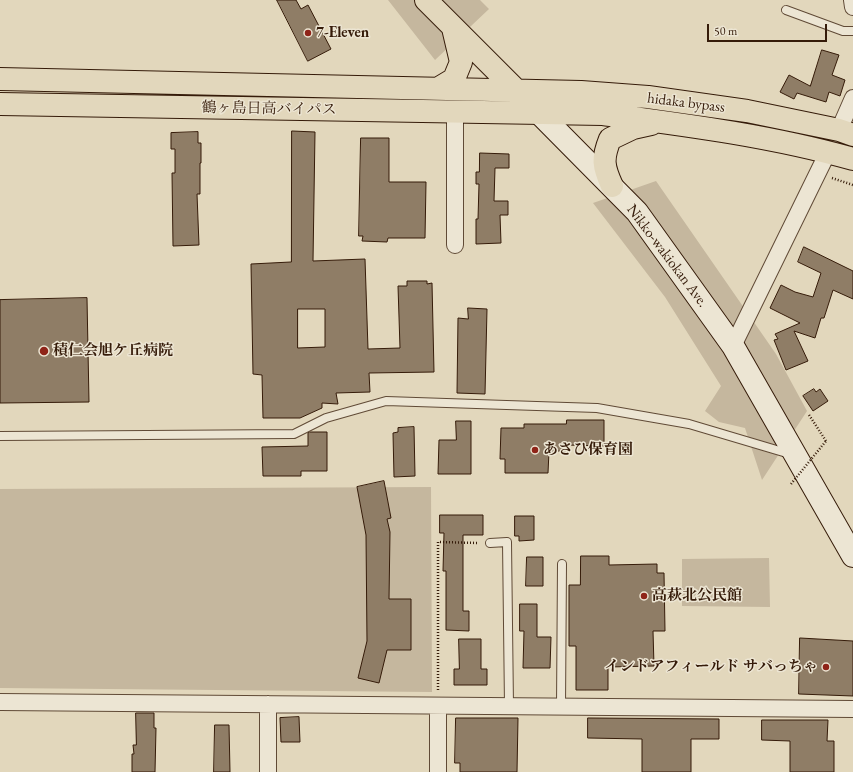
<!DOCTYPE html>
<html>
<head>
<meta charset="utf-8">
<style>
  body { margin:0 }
  #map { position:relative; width:853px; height:772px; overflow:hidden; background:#e2d7bc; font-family:"EB Garamond",serif }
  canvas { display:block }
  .scale { position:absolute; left:707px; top:24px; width:120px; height:18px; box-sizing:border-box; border:2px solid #351b09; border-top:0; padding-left:5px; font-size:12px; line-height:14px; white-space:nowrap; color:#351b09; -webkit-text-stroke:3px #ece5d3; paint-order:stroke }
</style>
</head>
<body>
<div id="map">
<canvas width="853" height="772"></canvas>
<div class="scale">50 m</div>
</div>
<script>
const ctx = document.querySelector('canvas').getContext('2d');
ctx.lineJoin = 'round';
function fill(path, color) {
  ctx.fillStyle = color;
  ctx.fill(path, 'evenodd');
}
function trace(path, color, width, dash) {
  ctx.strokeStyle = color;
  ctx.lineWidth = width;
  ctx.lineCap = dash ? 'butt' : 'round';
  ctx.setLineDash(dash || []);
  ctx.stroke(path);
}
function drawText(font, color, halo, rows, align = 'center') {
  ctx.font = font + ' "EB Garamond","Noto Serif JP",serif';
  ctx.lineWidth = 3;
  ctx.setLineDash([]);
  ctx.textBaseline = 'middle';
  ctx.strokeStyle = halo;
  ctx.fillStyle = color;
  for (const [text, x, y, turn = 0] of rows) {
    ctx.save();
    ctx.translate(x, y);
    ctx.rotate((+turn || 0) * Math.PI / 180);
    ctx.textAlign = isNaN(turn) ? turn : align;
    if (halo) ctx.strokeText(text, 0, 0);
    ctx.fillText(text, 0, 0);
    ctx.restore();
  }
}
const green = new Path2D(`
  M388,0H480L489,9L435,60Z
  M656,181L776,354L807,411L762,480L745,428L719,422L705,411L721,386L665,297L593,203Z
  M431,487L432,692L0,688V489Z
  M769,558L770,607L682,606V559Z`);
const building = new Path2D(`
  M277,0H296L301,9L308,5L331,49L308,61Z
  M822,50L839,55L832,75L845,80L840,96L829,92L826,102L797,93L794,99L780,92L789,75L810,86Z
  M292,131L315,132L313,261L365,259L368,349L400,348L398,286H407V281H427V284L432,283L434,372L369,373L370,392L336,393L338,404L322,403V408L300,418H263L262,375L253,374L251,264L291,262ZM298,309H325V347L298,348Z
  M198,132V143H201V163H200V194H197L199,245L173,246L172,173H175V149H171V133Z
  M361,138H389V182H426L425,238H388L387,242L362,241L363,236H359Z
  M480,153L509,154V168H495L494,201H508V215H500L501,243L476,244V219H478L479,184H476V172H479Z
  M804,247L853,271V299L833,290L824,318H821L815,338L794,331L808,361L786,370L774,340L778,339L775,334L800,323L770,308L781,285L795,292L813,297L821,273L798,262Z
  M87,298L89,402L0,403V300Z
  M468,308L487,309L485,394L457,393L458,318L468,319Z
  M814,389L816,392L820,389L828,401L813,411L803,396Z
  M567,420H604V446L567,445L566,451H549L548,473H505V459H500L501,428H524V424H566Z
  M456,421H471V474H438L439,440H456Z
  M414,427L415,476L394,477L393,433L398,432V428Z
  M310,432H327V471H301V476H263L262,447L308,446V433Z
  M384,481L391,518L387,519L390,532L389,599H411V650H387L379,683L358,678L367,641L366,535L357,487Z
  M440,515H483V535H463V611H469V631L446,630V571H443L444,533H440Z
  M515,516H534V540L519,541V536H515Z
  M581,556H609V565L657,564V573H664L665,631H653L654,666L608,667V690H576V646H569V585H580Z
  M527,557H543V586H526Z
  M520,604H537V637H551L550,668H523L524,631H520Z
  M800,638L853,641V696L799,694Z
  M459,639H481V669H487V685H454V669H459Z
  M136,713H154V728H156L155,772H132V754H134L133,745H136Z
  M299,717L300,742H281L280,718Z
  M456,718H518L517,772H460V763H455Z
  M588,718L719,719V739H691V772H642V739L588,738Z
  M762,720H828L827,741H834V772H790V741L762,740Z
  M215,725H229L230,772H214Z`);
const path = new Path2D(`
  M832,178L853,185
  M809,415L826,441
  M438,690V542L479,543`);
const lane = new Path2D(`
  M786,10L843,31H853
  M0,436L294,434L326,418L386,401L597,408L689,424L790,454
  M490,543L507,542L509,706
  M561,706L562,564`);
const street = new Path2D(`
  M852,0L853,7
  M455,112V245
  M839,130L853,98
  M733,346L828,152
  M0,702L853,709
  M268,704V772
  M438,772V706`);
const secondary = new Path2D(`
  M539,113L637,212L733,346L853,556`);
const highway = new Path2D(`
  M426,0L521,95
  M0,79L581,92L648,97L747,111L839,130L853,135
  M439,88L454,79L461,62L453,28
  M0,104L603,114C686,125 772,136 853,159
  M612,186C603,166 602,159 610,139L633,128L651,124`);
const pathBridge = new Path2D(`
  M791,484L826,441`);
const markers = [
  [308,33,4,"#8f2418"],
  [44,351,5,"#8f2418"],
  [535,450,4,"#8f2418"],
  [644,596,4,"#8f2418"],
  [826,667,4,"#8f2418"]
];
const poiNames = [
  ["7-Eleven",316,33],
  ["積仁会旭ケ丘病院",53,351],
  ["あさひ保育園",543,450],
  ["高萩北公民館",652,596],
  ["インドアフィールド サバっちゃ",818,667,"right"]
];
const streetNames = [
  ["hidaka bypass",686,103,7],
  ["鶴ヶ島日高バイパス",269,109,1],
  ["Nikko-wakiokan Ave.",667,256,53]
];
fill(green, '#c5b79e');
fill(building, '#8f7d66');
trace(building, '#351b09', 1);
trace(lane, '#604a36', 10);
trace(street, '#604a36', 18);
trace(secondary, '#351b09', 24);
trace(highway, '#351b09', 24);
trace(path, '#351b09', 2.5, [1, 2]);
trace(lane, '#ece5d3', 8);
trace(street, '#ece5d3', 16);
trace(secondary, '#ece5d3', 22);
trace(highway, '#e2d7bc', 22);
trace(pathBridge, '#351b09', 2.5, [1, 2]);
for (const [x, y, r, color] of markers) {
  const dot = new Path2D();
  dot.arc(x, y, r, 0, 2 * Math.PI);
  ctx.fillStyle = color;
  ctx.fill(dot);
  trace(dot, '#ece5d3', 1.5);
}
drawText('bold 15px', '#351b09', '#ece5d3', poiNames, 'left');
drawText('15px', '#351b09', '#ece5d3', streetNames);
</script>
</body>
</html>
